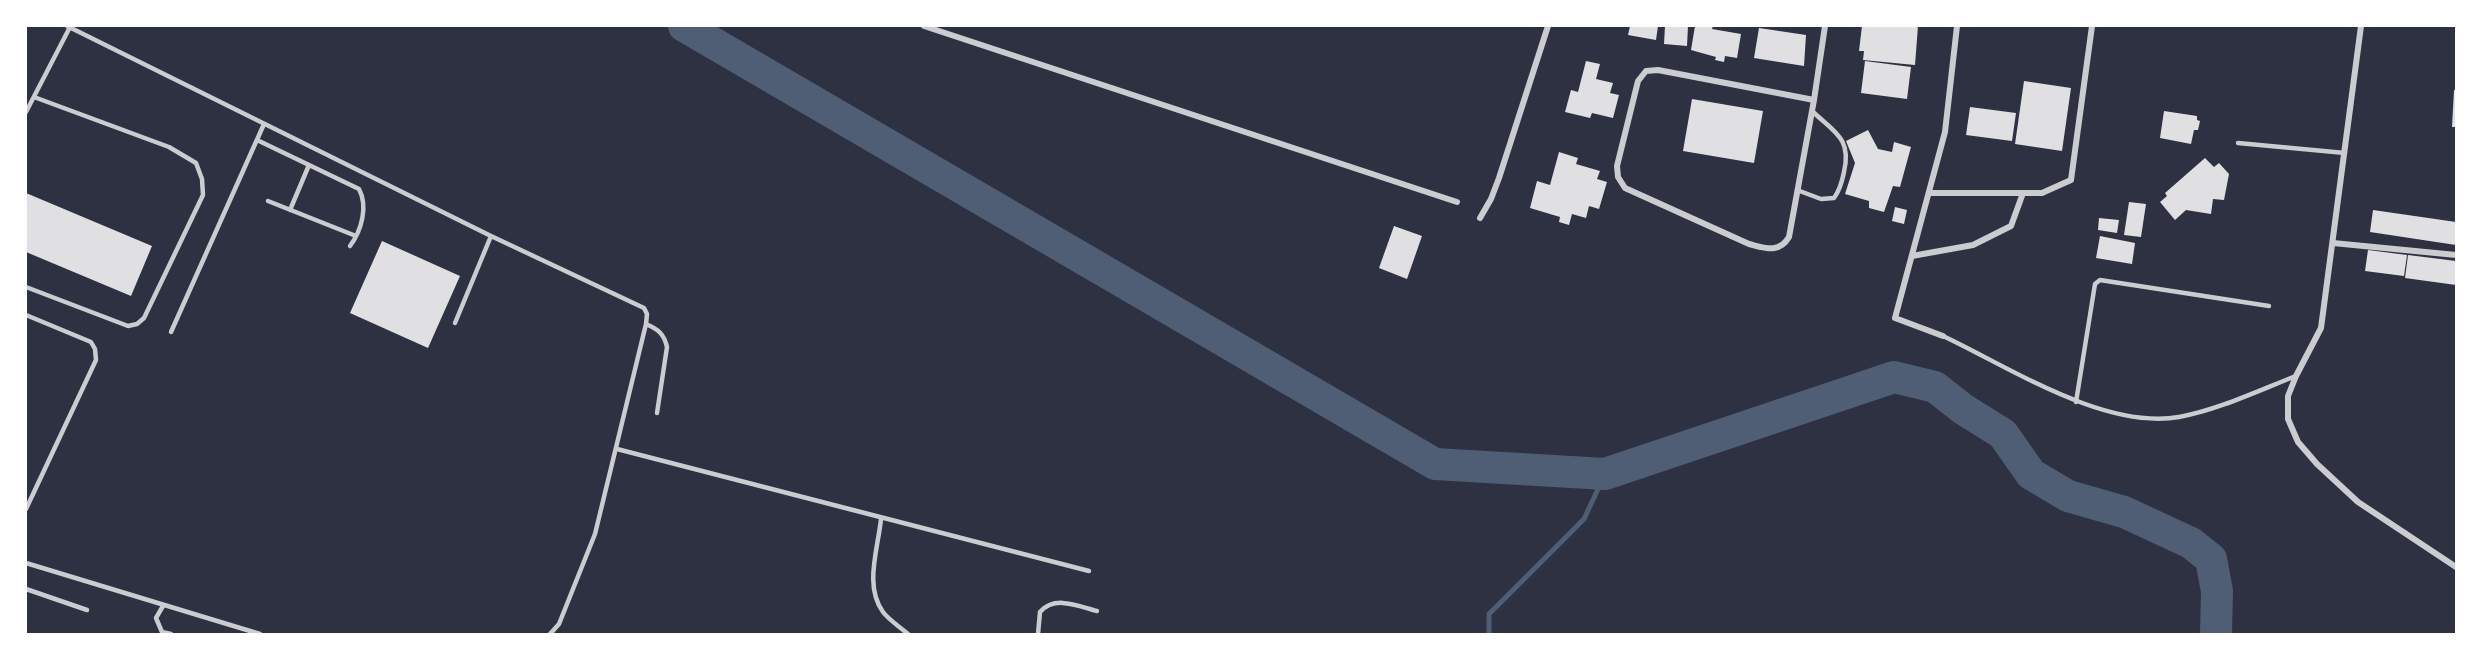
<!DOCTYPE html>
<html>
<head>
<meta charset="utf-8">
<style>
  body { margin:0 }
  #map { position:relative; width:2482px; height:660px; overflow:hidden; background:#2d3142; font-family:Roboto,sans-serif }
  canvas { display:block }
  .frame { position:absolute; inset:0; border:27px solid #fff; pointer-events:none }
</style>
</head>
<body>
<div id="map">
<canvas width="2482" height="660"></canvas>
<div class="frame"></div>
</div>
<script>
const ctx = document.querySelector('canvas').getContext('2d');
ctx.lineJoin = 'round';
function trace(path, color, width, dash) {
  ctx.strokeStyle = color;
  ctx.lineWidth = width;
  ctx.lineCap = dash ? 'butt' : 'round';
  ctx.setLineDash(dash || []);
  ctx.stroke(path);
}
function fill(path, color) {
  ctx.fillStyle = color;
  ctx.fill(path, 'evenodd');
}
const stream = new Path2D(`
  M1489,634V614L1584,519L1605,474`);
const river = new Path2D(`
  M684,26L1435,464L1605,474L1894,377L1935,387L1963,409L2003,434L2031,474L2068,496L2124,512L2191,543L2211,559L2217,591L2216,634`);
const building = new Path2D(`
  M1630,26H1658L1656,40L1628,35Z
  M1665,26H1688L1687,46L1664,44Z
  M1695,26H1713L1712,29L1741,34L1737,58L1725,56L1724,62L1715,60L1716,57L1691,50Z
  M1862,26H1918L1915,65L1863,60L1864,51H1859Z
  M1759,28L1806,35L1804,66L1754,58Z
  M1586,61L1600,64L1596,79L1613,83L1610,93L1619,95L1613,118L1592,113L1590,118L1565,112L1571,90L1578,92Z
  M1865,61L1911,67L1907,99L1861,93Z
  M2024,81L2071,88L2062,151L2015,144Z
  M2454,90H2456V127H2452Z
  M1692,99L1763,111L1754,163L1683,151Z
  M1970,107L2016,113L2012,141L1966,135Z
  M2164,111L2197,116V120L2200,121L2198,130H2194L2191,144L2160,138Z
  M1868,130L1878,149L1892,152L1894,142L1911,147L1900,187L1893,186L1884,212L1869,208V201L1845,194L1855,163L1846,141Z
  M1559,152L1578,158L1576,164L1600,171L1597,179L1607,182L1599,209L1589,206L1586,218L1572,214L1569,225L1559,222L1560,217L1530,208L1537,181L1550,185Z
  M2205,158L2214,167L2219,163L2229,174L2224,200L2213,199L2211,214L2186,210L2175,220L2160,202L2167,196L2165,193Z
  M26,193L152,246L131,296L26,252Z
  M2129,202L2146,204L2141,237L2124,235Z
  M1895,207L1907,210L1904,224L1892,221Z
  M2373,210L2456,222V245L2370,232Z
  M2099,218L2119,220L2117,233L2098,230Z
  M1394,226L1422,236L1407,279L1379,268Z
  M2100,236L2135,243L2132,264L2096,258Z
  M382,241L460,276L428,348L350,313Z
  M2368,250L2407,255L2404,276L2365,271Z
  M2408,255L2456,261V285L2405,278Z`);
const service = new Path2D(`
  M67,26L491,236L644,308L647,314L646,324L595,534L559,624L550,634
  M26,112L70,27
  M257,140L359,189C368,206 362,230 350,246
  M2238,143L2345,153
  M1797,190L1821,199L1834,198C1840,190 1842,182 1844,172C1852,138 1834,132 1812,111
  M268,201L356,236
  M290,210L309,165
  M26,287L128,326L137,324L144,318L203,195L202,179L196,163L169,147L34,97
  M26,315L91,342L95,349L96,360L26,509
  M455,323L491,236
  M646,324C658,329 664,334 667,347L657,413
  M171,332L264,124
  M1943,336C2009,367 2104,430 2179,417C2218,410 2260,390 2296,376
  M2076,402L2095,284L2100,280L2269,306
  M617,449L1089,571
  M881,519C878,549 864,586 883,612C889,620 900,627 908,634
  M26,563L260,634
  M26,589L87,610
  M163,606L156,618L162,632L171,634
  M1038,634L1040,612C1055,595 1078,606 1097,611`);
const minor = new Path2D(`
  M924,26L1457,202
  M2361,26L2321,328L2296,376L2288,396V419L2298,442L2317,464L2358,502L2456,567
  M1814,100L1658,70L1646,71L1638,81L1617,166L1618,177L1625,188L1749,244C1765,248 1779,254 1789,237L1814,100L1825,26
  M1929,193H2042L2071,180L2092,26
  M1480,218L1491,199L1499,178L1548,26
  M2333,243L2456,255
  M1912,256L1973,245L2011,226L2023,193
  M1943,336L1895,318L1945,132L1957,26`);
trace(stream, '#4f5d75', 5);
trace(river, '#4f5d75', 32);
fill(building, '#e0e0e3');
trace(service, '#caccd0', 4.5);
trace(minor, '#caccd0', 6);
</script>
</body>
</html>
